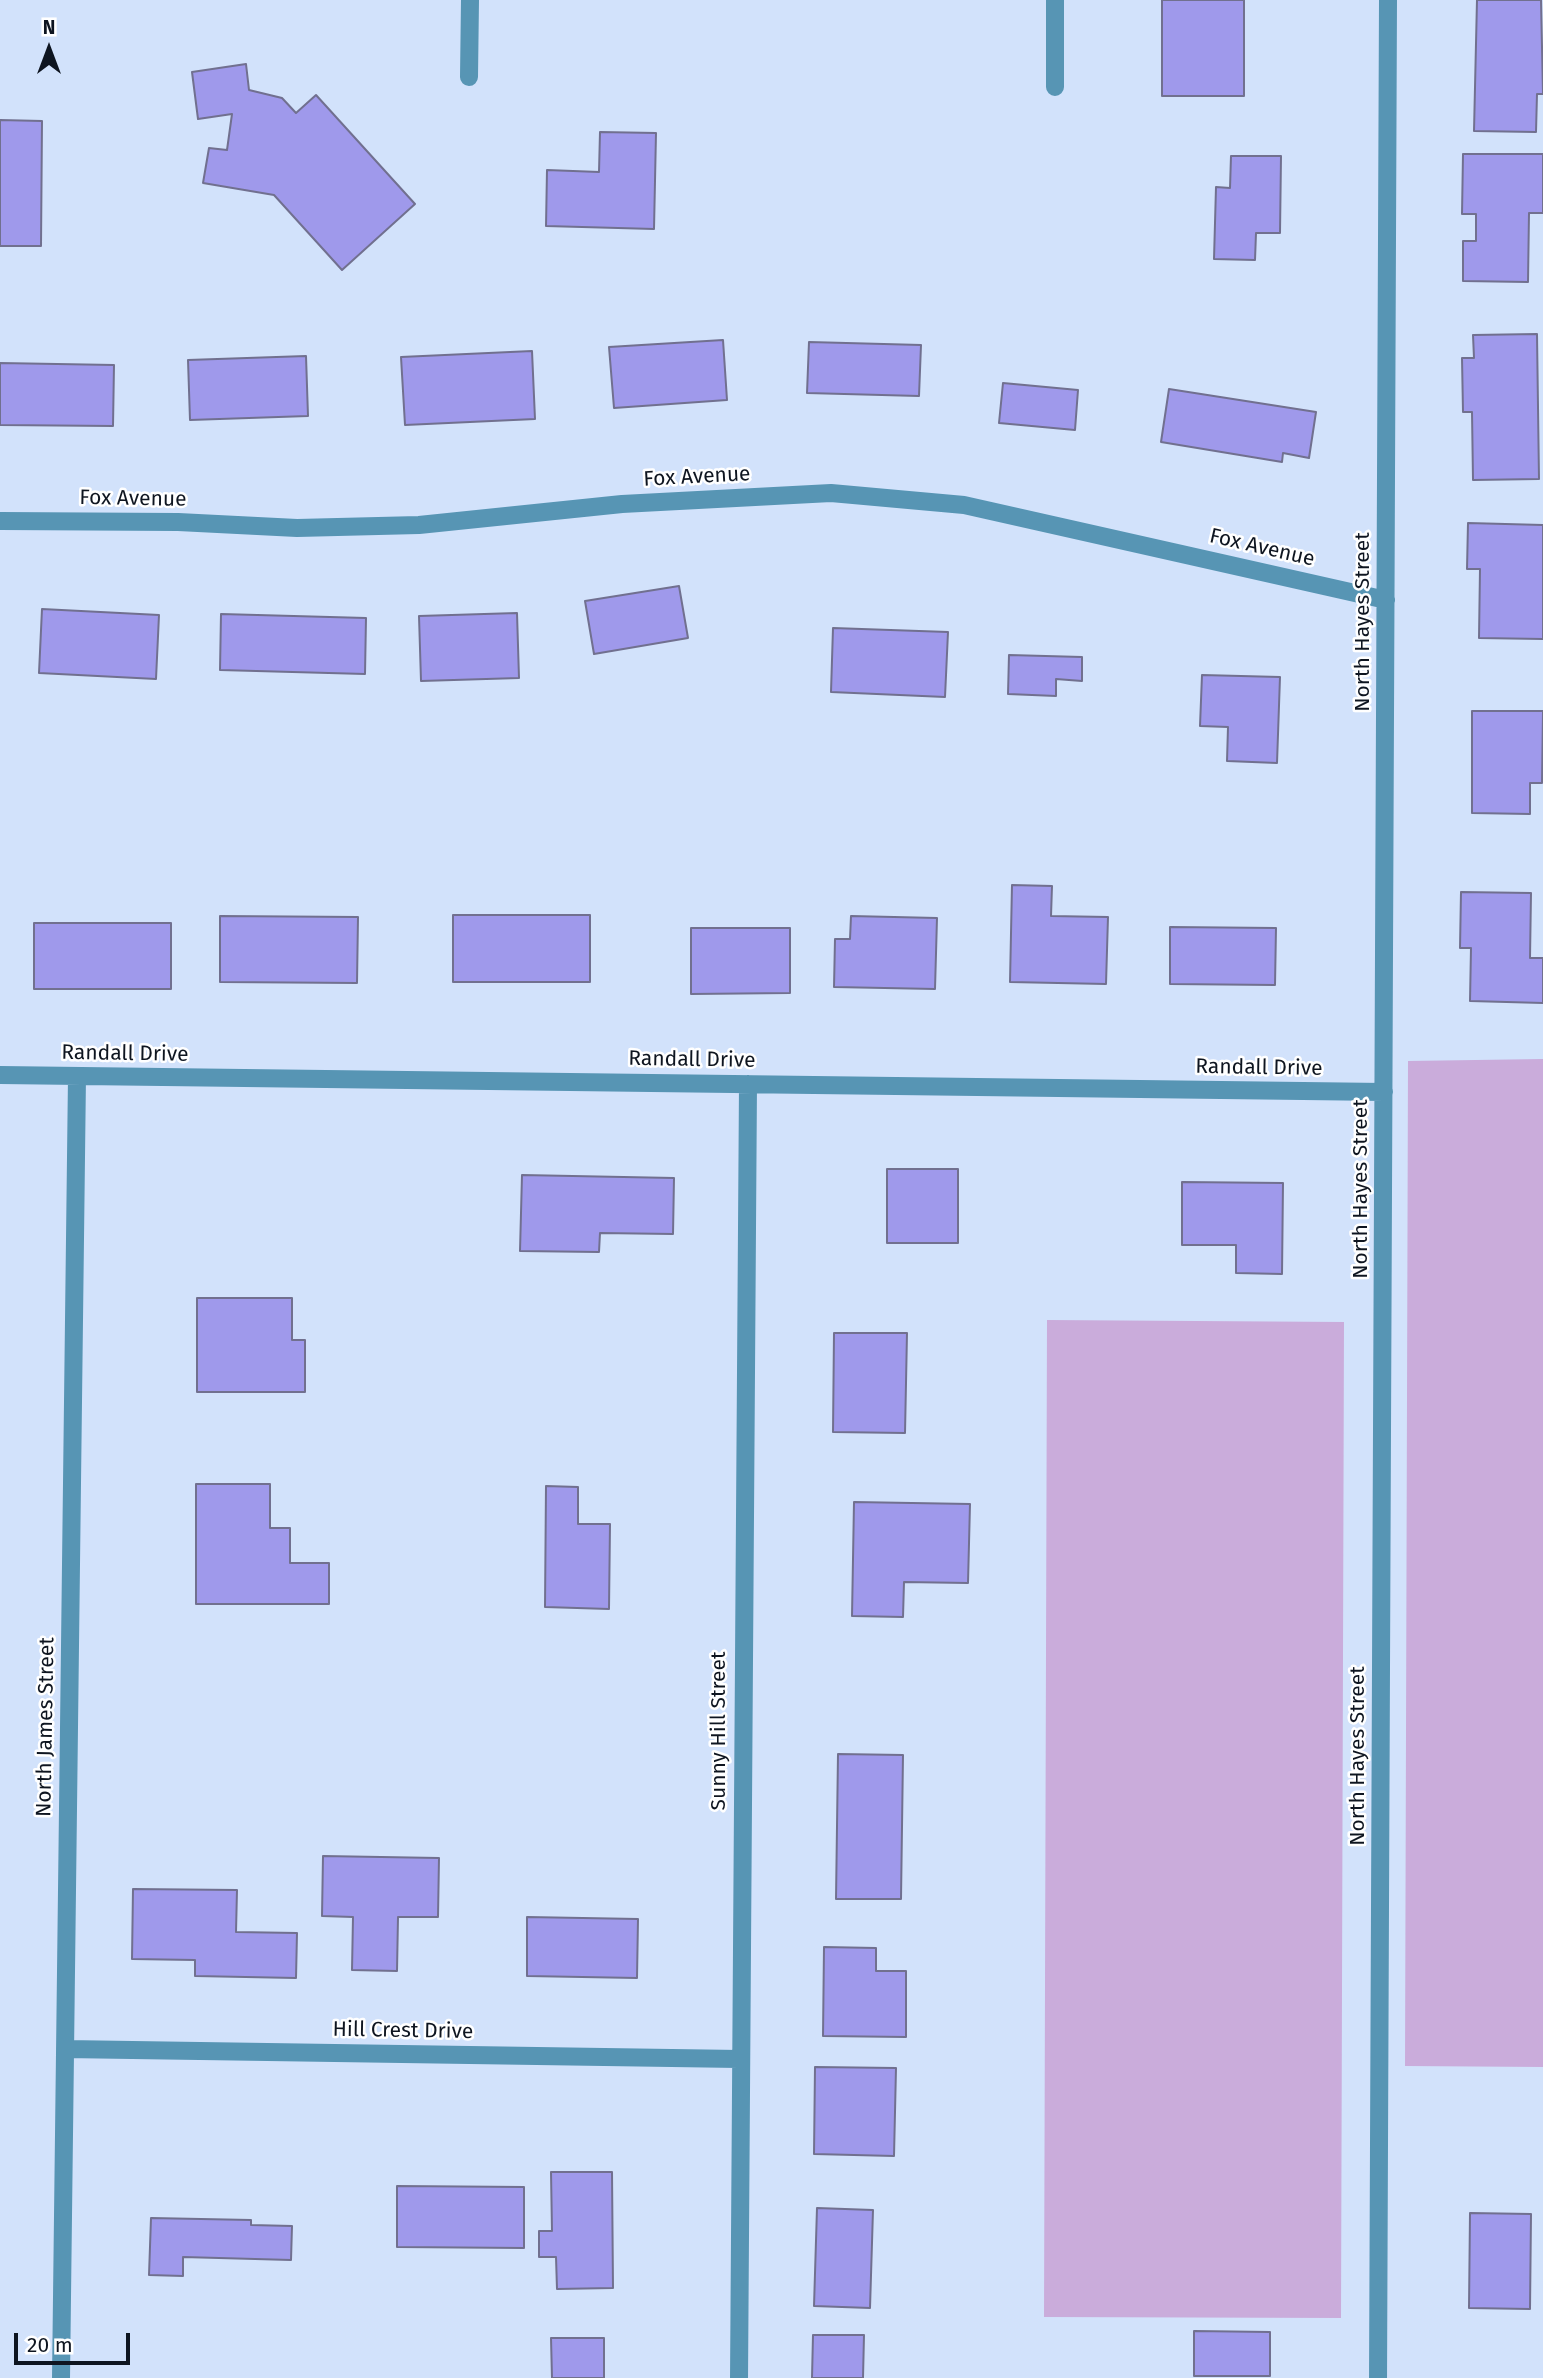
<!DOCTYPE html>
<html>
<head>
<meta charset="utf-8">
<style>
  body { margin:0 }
  #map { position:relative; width:1543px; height:2378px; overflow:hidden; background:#d2e2fb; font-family:"Fira Sans",sans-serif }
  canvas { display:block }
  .north { position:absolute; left:14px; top:14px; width:70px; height:70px; -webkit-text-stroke:5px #fff; paint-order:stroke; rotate:0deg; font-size:19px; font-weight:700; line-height:28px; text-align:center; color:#0e1520 }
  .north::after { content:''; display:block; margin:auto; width:24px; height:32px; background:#0e1520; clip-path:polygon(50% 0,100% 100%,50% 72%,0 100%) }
  .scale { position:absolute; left:14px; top:2333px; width:116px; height:32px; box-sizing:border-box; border:4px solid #0e1520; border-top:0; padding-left:9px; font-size:21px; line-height:24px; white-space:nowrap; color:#0e1520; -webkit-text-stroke:5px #fff; paint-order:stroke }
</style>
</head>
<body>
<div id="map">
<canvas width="1543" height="2378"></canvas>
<div class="north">N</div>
<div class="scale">20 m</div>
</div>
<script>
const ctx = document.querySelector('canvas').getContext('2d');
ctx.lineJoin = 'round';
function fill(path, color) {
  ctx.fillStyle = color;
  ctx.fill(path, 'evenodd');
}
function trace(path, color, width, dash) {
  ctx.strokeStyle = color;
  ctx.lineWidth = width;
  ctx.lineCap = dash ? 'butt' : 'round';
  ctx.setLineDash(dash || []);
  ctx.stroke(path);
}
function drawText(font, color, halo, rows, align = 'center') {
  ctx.font = font + ' "Fira Sans",sans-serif';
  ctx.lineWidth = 5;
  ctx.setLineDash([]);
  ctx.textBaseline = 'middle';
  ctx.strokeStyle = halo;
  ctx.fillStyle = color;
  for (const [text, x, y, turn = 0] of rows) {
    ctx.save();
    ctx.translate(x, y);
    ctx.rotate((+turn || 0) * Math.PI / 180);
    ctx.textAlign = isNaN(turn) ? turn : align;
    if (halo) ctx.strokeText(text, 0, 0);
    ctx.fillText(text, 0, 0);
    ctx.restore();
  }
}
const green = new Path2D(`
  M1543,1059V2067L1405,2066L1408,1061Z
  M1047,1320L1344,1322L1341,2318L1044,2317Z`);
const building = new Path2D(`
  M1162,0H1244V96H1162Z
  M1477,0H1541L1543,94H1537L1536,132L1474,131Z
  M246,64L249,90L282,98L296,113L316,95L415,204L342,270L274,195L203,183L209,148L227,150L232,114L198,119L192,72Z
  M0,120L42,121L41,246H0Z
  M600,132L656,133L654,229L546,226L547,170L599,172Z
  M1463,154H1543V213H1529L1528,282L1463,281V241H1476V214H1462Z
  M1231,156H1281L1280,233H1256L1255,260L1214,259L1216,187L1230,188Z
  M1537,334L1539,479L1473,480L1472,412H1463L1462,358H1474L1473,335Z
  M723,340L727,400L614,408L609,347Z
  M809,342L921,345L919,396L807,393Z
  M532,351L535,419L405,425L401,357Z
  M306,356L308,416L190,420L188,360Z
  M0,363L114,365L113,426L0,425Z
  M1003,383L1078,390L1075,430L999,423Z
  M1169,389L1316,412L1309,458L1283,453L1282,462L1161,442Z
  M1468,523L1543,525V639L1479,638L1480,569H1467Z
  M679,586L688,638L594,654L585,601Z
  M42,609L159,615L156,679L39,673Z
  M517,613L519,678L421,681L419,616Z
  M221,614L366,618L365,674L220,670Z
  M833,628L948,632L945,697L831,692Z
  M1009,655L1082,657V681L1056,679V696L1008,694Z
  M1202,675L1280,677L1277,763L1227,761L1228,727L1200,726Z
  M1472,711H1543L1542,783H1530V814L1472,813Z
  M1012,885L1052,886L1051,916L1108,917L1106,984L1010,982Z
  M1461,892L1531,893L1530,958H1543V1003L1470,1001L1471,948H1460Z
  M453,915H590V982H453Z
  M220,916L358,917L357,983L220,982Z
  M851,916L937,918L935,989L834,987L835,939H850Z
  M34,923H171V989H34Z
  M1170,927L1276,928L1275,985L1170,984Z
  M691,928H790V993L691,994Z
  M887,1169H958V1243H887Z
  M522,1175L674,1178L673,1234L600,1233L599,1252L520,1251Z
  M1182,1182L1283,1183L1282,1274L1236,1273V1245H1182Z
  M197,1298H292V1340H305V1392H197Z
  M834,1333H907L905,1433L833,1432Z
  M196,1484H270V1528H290V1563H329V1604H196Z
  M546,1486L578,1487V1524H610L609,1609L545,1607Z
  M854,1502L970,1504L968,1583L904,1582L903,1617L852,1616Z
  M838,1754L903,1755L901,1899H836Z
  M323,1856L439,1858L438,1917H398L397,1971L352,1970L353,1917L322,1916Z
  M133,1889L237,1890L236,1932L297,1933L296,1978L195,1976V1960L132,1959Z
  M527,1917L638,1919L637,1978L527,1976Z
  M824,1947L876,1948V1971H906V2037L823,2036Z
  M815,2067L896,2068L894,2156L814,2154Z
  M551,2172H612L613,2288L557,2289L556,2257H539V2231H552Z
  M397,2186L524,2187V2248L397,2247Z
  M817,2208L873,2210L870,2308L814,2306Z
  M1470,2213L1531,2214L1530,2309L1469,2308Z
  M151,2218L251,2220V2225L292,2226L291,2260L183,2257V2276L149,2275Z
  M1194,2331L1270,2332V2376H1194Z
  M813,2335H864L863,2378H812Z
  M551,2338H604V2378H552Z`);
const street = new Path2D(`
  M1055,0V87
  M469,77L470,0
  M0,521L178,522L297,528L419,525L622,504L831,493L964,505L1386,600
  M0,1075L1384,1092
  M65,2049L739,2059
  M61,2378L77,1076
  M739,2378L748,1084
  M1378,2378L1388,0`);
const streetNames = [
  ["Fox Avenue",697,477,-3],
  ["Fox Avenue",133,499,1],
  ["Fox Avenue",1262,548,13],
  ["North Hayes Street",1363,622,-90],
  ["Randall Drive",125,1054,1],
  ["Randall Drive",692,1060,1],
  ["Randall Drive",1259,1068,1],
  ["North Hayes Street",1361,1189,-90],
  ["North James Street",46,1727,-89],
  ["Sunny Hill Street",719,1731,-90],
  ["North Hayes Street",1358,1756,-90],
  ["Hill Crest Drive",403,2031,1]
];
fill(green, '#caacdb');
fill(building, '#9f99eb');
trace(building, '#71708f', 2);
trace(street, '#5795b4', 18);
drawText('21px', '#0e1520', '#fff', streetNames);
</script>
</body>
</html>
